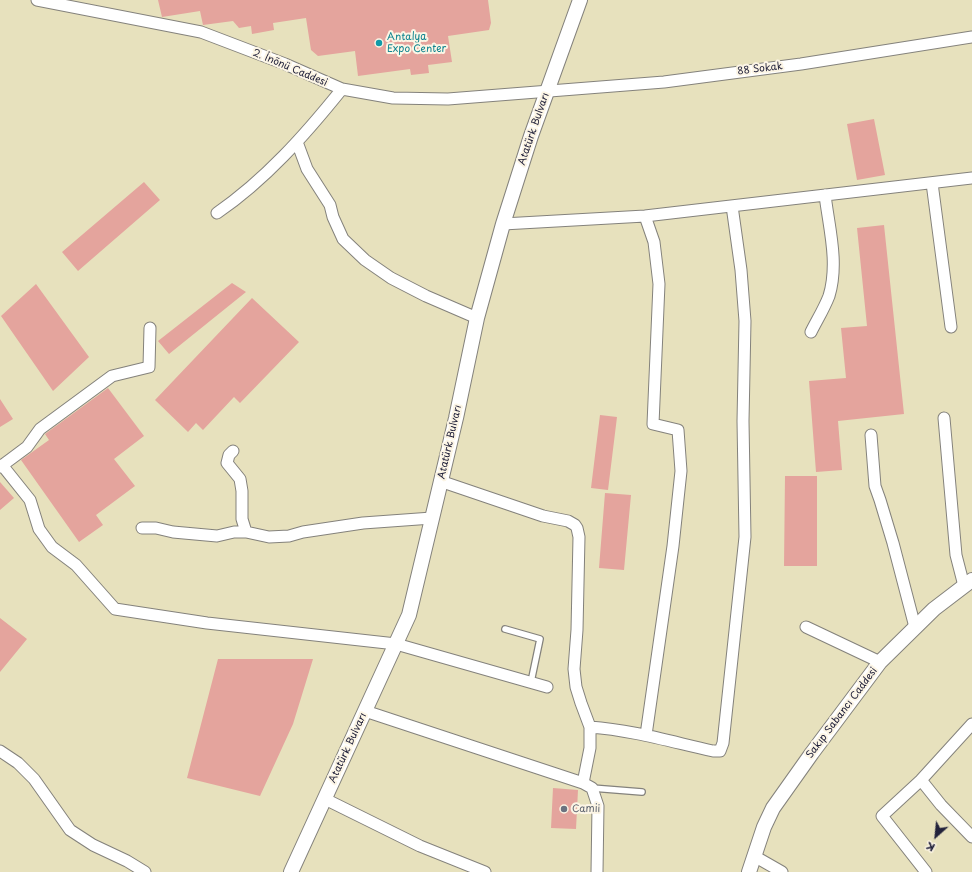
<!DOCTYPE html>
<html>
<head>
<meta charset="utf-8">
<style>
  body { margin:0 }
  #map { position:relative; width:972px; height:872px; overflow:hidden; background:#e7e1bd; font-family:"Playpen Sans",sans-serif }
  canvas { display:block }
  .north { position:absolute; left:916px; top:816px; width:40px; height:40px; -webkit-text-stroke:3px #fcf5e5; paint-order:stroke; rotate:207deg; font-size:11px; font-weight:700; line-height:16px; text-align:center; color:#22223b }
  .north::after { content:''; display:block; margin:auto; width:14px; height:18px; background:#22223b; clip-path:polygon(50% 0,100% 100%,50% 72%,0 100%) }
</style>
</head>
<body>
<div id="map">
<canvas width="972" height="872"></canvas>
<div class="north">K</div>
</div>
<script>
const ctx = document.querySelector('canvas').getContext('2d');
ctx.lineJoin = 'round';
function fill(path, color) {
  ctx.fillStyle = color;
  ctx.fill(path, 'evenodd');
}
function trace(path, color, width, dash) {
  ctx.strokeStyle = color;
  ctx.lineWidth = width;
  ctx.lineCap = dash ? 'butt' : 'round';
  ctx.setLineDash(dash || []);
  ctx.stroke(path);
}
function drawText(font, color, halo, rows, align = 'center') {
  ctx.font = font + ' "Playpen Sans",sans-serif';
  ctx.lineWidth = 4;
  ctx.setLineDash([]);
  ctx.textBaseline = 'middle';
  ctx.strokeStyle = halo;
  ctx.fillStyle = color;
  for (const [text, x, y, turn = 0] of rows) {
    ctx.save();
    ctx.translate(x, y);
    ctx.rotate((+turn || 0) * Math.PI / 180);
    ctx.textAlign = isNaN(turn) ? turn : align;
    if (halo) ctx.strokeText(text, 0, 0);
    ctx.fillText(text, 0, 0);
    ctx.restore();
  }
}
const building = new Path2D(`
  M158,0H488L491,23L489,30L448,36L452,62L428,65L429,73L411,75L410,69L358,76L355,51L318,56L311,50L306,18L273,23L274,30L252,34L251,26L239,28L233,21L203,25L200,11L162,17Z
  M874,119L885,175L857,180L847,124Z
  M144,182L160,200L78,271L62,252Z
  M884,225L904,414L838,421L842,470L816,472L809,381L846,378L841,328L867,326L857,228Z
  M232,283L246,292L169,354L158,341Z
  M36,284L89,357L53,391L1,316Z
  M252,298L299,342L240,403L234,397L203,430L196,423L188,432L155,400Z
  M108,388L144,436L114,459L135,486L96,515L103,525L79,542L21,460L49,440L45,434Z
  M0,399L13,419L0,427Z
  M600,415L617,417L608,490L591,488Z
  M785,476H817V566H784Z
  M0,482L14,498L0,510Z
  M605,493L631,495L624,570L599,568Z
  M0,618L27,639L0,672Z
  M218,659H313L293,724L260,796L187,778Z
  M553,788L578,790L576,829L551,828Z`);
const service = new Path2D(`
  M505,629L540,639L531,682
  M592,788L642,792`);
const minor = new Path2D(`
  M37,0L201,32L285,64L342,89L393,98L448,99L664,82L801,64L972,37
  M297,142L307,169L330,205L333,217L343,239L365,260L391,278L426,296L477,318
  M932,183L951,327
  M217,213C265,180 305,135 342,89
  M645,216L654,242L659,284L653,424L678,430L681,471L673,546L646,735
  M503,224L645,216L972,178
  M811,332C817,320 824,309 829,296C839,263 829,228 825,195
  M944,418L956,555L964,586
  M871,435L875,486L880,500L893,543L915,627
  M233,451L229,455L227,463L240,479L242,491V519L246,532
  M2,465L30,500L39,529L52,547L76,565L115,609L207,623L396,644L547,687
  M0,467L27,447L40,429L112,376L149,367L150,328
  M440,481L543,516L568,521L575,525L577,528L579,537L577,630L574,669L576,687L581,703L590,727
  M142,528H156L173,532L217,536L234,532H246L269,537L289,536L303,532L363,523L432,518
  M806,627L880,662
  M365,711L583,783L592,788L598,806L597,872
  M0,751L18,763L34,779L70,830L93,845L127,861L145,872
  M921,780L941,805L972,837
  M583,783L590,748V727C632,730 672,742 713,751H720L723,743L745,537L743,421L745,321L741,270L732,206
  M325,799L420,846L485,872
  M754,856L782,872
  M926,872L882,816L921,780L972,724`);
const tertiary = new Path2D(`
  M291,872L409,615L456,418L477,318L503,224L531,136L580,0
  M749,872L764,827L773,808L812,753L880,662L934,609L972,580`);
const markers = [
  [379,43,4,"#0f9aa8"],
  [564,809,4,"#6b7280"]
];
const cultureNames = [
  ["Antalya",387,37],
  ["Expo Center",387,49]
];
const streetNames = [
  ["2. İnönü Caddesi",290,68,23],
  ["88 Sokak",760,69,-7],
  ["Atatürk Bulvarı",534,129,-71],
  ["Atatürk Bulvarı",450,442,-77],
  ["Sakıp Sabancı Caddesi",842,713,-53],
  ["Atatürk Bulvarı",348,748,-65]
];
const worshipNames = [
  ["Camii",572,809]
];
fill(building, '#e4a49d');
trace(service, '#84827c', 8);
trace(minor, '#84827c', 13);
trace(tertiary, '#84827c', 16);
trace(service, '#fff', 5.5);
trace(minor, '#fff', 11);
trace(tertiary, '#fff', 14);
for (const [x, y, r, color] of markers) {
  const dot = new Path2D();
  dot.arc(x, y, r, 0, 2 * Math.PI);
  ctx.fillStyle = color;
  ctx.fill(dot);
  trace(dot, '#fcf5e5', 1.5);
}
drawText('10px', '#0d838f', '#fcf5e5', cultureNames, 'left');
drawText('10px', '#22223b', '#fcf5e5', streetNames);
drawText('10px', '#5b616d', '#fcf5e5', worshipNames, 'left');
</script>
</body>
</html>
